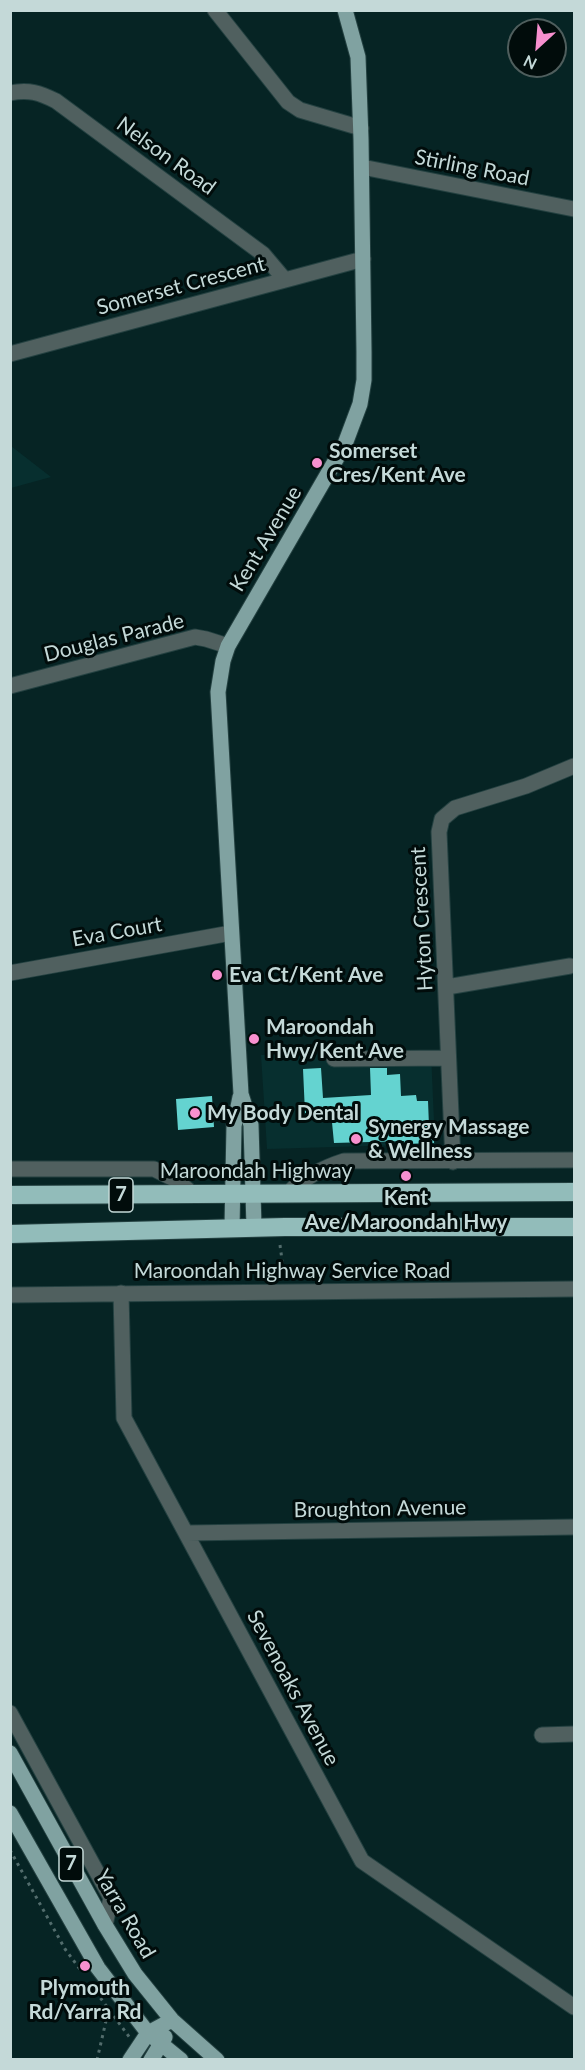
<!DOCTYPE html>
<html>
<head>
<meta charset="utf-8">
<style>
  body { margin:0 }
  #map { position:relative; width:585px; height:2070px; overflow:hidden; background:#062424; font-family:Lato,sans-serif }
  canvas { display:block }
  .frame { position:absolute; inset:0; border:12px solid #c4d9d8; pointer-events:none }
  .north { position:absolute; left:507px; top:18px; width:60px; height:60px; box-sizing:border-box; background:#010c0b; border:2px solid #4f5e5d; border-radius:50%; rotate:206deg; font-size:16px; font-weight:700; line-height:24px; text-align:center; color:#c4d9d8 }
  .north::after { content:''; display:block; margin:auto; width:21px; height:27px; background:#f790cf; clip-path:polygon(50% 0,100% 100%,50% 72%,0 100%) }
</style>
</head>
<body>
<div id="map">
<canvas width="585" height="2070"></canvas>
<div class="frame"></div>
<div class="north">N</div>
</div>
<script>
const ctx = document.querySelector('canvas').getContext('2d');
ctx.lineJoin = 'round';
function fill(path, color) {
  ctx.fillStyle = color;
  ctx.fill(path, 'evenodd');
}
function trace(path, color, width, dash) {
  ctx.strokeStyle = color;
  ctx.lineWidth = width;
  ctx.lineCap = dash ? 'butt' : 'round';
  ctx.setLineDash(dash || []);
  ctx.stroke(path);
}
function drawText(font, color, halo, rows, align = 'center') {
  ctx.font = font + ' Lato,sans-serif';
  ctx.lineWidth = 6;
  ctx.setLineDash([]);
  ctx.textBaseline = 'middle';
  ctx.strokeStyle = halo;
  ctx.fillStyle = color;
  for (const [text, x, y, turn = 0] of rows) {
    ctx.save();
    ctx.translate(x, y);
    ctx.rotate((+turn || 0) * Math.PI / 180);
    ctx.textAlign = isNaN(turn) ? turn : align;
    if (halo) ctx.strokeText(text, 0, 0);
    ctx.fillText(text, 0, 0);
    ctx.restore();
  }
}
const built = new Path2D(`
  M11,446L51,477L11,488Z
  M431,1053L435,1144L267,1149L261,1055Z`);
const building = new Path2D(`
  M321,1068L323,1098L371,1095L370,1068H387V1075L400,1074L401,1096L416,1095L417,1101H428L429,1126L433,1125L434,1143L404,1144V1141L334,1143L331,1112L305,1113L303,1069Z
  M212,1096L214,1127L178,1130L176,1099Z`);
const path = new Path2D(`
  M280,1245L282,1260L281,1278
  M10,1850L65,1949L82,1972
  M96,1992L130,2038
  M97,2060L106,2021L112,2014`);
const minor = new Path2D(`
  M215,10L288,102L300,110L361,128
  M10,93C29,89 40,93 56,101L263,254L285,280
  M362,167L574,209
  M10,354L363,259
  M10,686L195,637L206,639L228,646
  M10,973L231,933
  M447,987L570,966
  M334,1059L448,1058
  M453,1162L439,832L442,819L455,808L526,786L574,766
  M10,1169H154L176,1180L193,1194
  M288,1193C305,1177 322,1168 344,1161L574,1160
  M121,1293L124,1418L362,1861L574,2007
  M10,1295L574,1289
  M187,1533L574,1527
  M10,1713L111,1898L105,1925
  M542,1735L574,1734`);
const major = new Path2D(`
  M232,1227L234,1126L240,1097
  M254,1227L251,1125L241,1094L218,692L223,661L228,646L345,444L360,404L364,380V352L361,139L358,57L345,10
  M10,1753L105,1925L135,1974L172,2020L217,2060
  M10,1813L98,1968L148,2033L181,2060
  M130,2060L148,2033L172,2020
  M151,2060L165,2037`);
const highway = new Path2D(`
  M10,1195L574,1192
  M10,1234L285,1227H574`);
const markers = [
  [317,463,6,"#f790cf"],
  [217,975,6,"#f790cf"],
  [254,1039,6,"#f790cf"],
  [195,1113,6,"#f790cf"],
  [356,1139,6,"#f790cf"],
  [406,1176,6,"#f790cf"],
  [85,1966,6,"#f790cf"]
];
const shields = [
  [121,1195,24],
  [71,1864,24]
];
const shieldNames = [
  ["7",121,1195],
  ["7",71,1864]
];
const streetNames = [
  ["Nelson Road",166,156,36],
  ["Stirling Road",472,168,11],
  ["Somerset Crescent",181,286,-15],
  ["Kent Avenue",266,539,-59],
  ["Douglas Parade",114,638,-14],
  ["Hyton Crescent",422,919,-93],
  ["Eva Court",117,932,-10],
  ["Maroondah Highway",256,1171],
  ["Maroondah Highway Service Road",292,1271],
  ["Broughton Avenue",380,1509,-1],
  ["Sevenoaks Avenue",293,1688,62],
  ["Yarra Road",125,1914,60]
];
const poiNames = [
  ["Somerset",329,451],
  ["Cres/Kent Ave",329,475],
  ["Eva Ct/Kent Ave",229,975],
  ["Maroondah",266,1027],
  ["Hwy/Kent Ave",266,1051],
  ["My Body Dental",207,1113],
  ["Synergy Massage",368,1127],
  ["& Wellness",368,1151],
  ["Kent",406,1198,"center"],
  ["Ave/Maroondah Hwy",406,1222,"center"],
  ["Plymouth",85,1988,"center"],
  ["Rd/Yarra Rd",85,2012,"center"]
];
fill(built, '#072f2f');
fill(building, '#64d3d0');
trace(minor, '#244141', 17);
trace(major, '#244141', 17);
trace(highway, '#244141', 20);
trace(path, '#526c6c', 3, [3, 4.5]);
trace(minor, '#50605f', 15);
trace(major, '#80a2a1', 15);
trace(highway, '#92bcba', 18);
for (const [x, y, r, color] of markers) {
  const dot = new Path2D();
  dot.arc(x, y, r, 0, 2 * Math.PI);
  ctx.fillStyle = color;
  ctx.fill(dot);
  trace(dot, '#010c0b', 2);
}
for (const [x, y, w] of shields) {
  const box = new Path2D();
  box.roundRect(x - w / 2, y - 17, w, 34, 4.5);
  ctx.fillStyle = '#010c0b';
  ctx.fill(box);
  trace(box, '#c4d9d8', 1.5);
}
drawText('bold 20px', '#c4d9d8', null, shieldNames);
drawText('21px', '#c4d9d8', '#010c0b', streetNames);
drawText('bold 21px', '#c4d9d8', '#010c0b', poiNames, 'left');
</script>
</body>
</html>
